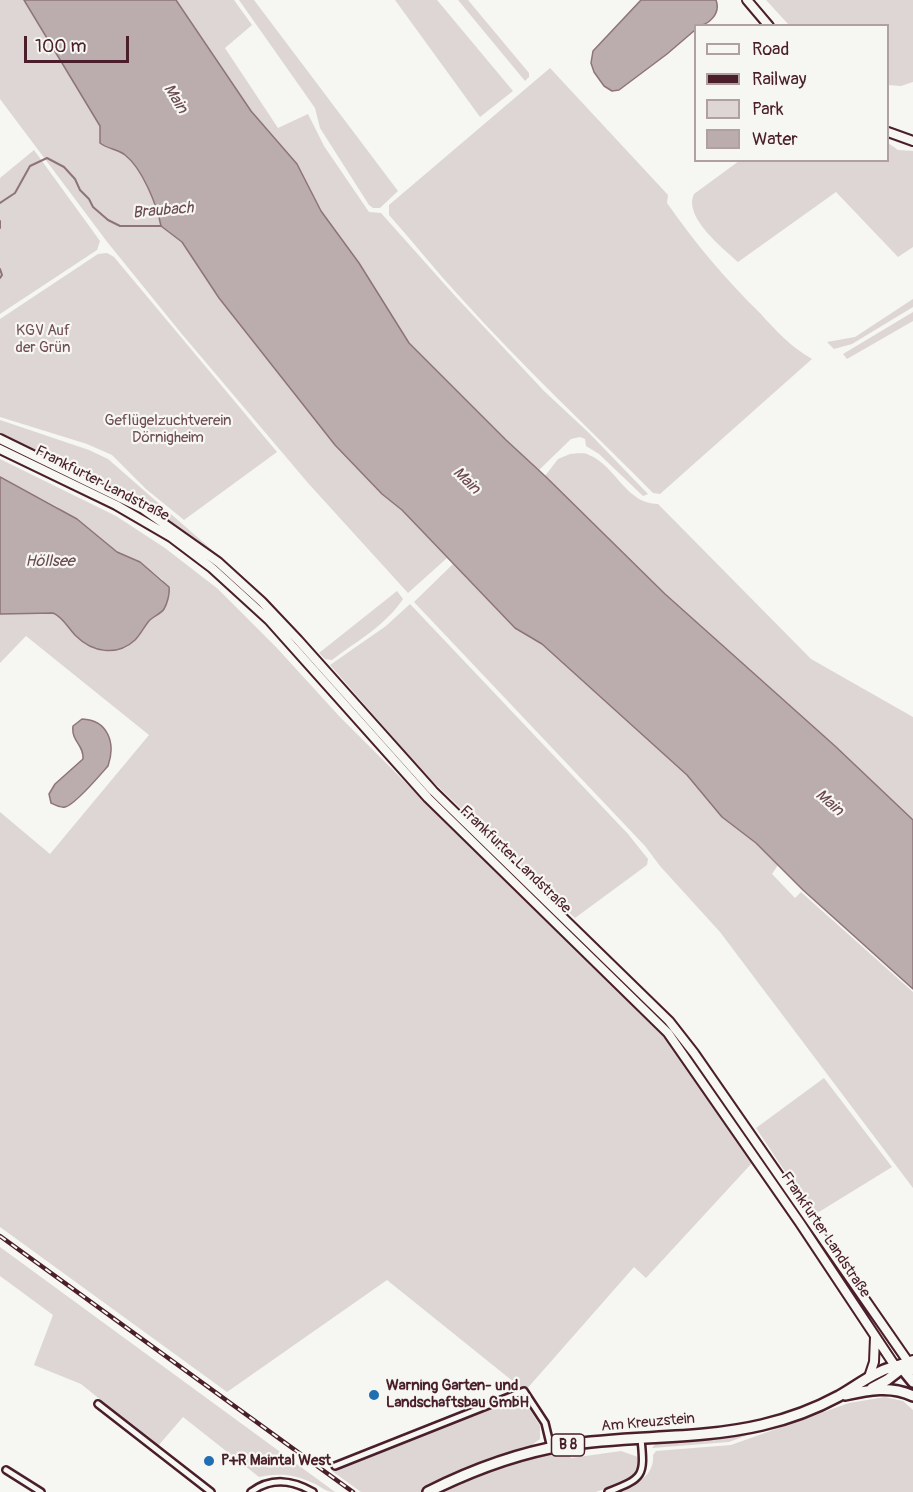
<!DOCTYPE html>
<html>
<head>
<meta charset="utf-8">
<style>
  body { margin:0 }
  #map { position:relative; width:913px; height:1492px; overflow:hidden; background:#f6f6f2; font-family:Pangolin,sans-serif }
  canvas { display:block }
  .legend { position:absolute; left:694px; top:24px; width:195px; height:138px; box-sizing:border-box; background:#f6f6f2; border:2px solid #b1a0a2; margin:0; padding:8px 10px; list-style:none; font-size:18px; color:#4a1f2b }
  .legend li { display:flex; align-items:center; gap:12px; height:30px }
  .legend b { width:30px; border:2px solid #b1a0a2 }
  .scale { position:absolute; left:24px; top:36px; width:105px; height:27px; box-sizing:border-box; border:3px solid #4a1f2b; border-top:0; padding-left:8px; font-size:18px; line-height:21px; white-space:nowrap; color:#4a1f2b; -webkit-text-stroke:4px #f6f6f2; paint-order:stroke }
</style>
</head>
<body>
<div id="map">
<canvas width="913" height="1492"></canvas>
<ul class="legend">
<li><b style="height:8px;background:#f6f6f2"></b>Road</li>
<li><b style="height:8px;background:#4a1f2b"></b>Railway</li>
<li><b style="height:16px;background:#ddd6d5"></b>Park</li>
<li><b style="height:16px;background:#bbadae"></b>Water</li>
</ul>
<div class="scale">100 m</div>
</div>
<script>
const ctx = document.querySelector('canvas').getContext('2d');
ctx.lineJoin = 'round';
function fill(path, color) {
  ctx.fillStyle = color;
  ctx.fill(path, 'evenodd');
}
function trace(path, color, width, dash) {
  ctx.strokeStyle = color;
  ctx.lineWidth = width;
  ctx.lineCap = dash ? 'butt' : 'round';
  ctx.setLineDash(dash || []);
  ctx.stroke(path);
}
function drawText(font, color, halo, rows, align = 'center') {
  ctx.font = font + ' Pangolin,sans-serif';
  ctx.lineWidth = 4.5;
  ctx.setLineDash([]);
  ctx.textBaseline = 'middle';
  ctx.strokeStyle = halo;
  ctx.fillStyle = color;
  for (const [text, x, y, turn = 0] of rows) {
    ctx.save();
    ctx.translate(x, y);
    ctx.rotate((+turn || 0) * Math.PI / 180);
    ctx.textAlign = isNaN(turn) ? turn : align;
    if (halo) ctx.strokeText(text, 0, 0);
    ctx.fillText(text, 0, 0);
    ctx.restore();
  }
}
const green = new Path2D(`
  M0,0H24L100,126V143C107,149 118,149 125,155C142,169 157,205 161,226L182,242L219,298L335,445L382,494L402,510L447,558L408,593L308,483L181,333L108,243L0,99Z
  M176,0H234L252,25L225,48L278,128L308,114L324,146L369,212L381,213L456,297L544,391L589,433L648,494L643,496L599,454L586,446L585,439L580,437L571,439L539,470L506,440L409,343L359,263L321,211L297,164L251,111Z
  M239,0H254L398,191L380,208H373L369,205L320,128L315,108Z
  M395,0H437L513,91L480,117Z
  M458,0H468L529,73V77L525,81Z
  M766,0H913V82L901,86L888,85V26L789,25Z
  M550,68L668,195L667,203C695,243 725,279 760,313C776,331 791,347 812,359L660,494L653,493C589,428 522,366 461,298C436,271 413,242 389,215V205Z
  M888,143L898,150L913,151V247L898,257L836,192L738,262C723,248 683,217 694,194L739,161L888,160Z
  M34,150L100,241L97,250L0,314V178Z
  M107,253L114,257L277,452L184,520L146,489L112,455L87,444L0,417V319L98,254Z
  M913,299V307L852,344L834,349L827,342L855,337Z
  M913,312V321L847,359L843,354Z
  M0,420L89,450L108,459L267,598L317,655H315L245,582L108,489L0,436Z
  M570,454C575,454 584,452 589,455C616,466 626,504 658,504L811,659L913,717V820L835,746L665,594L545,476L558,459Z
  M0,459L116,516L165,548L218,589L276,647L339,716L409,786L665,1038L676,1051L752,1163L646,1278L634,1267L525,1391L387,1280L227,1392L0,1227V812L50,854L149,735L26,636L0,663V614L53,612C65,618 75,636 87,644C94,649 100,651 109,650C113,650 119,650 123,649C140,642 146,619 163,610V580L140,562L117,552L56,506L0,477Z
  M453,564L515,628L542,644L687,775L722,817L756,843L778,865L772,874L795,898L801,892L913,992V1188L720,932L660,866L645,846L414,602Z
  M397,591L403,599C386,625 357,641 332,660L325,659L319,653Z
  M410,604L628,834L648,859L647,865L575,918L425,774L330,665L386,626Z
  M824,1078L892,1167L814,1215L756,1128Z
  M0,1247L335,1492C325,1492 322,1487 313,1483C292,1474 281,1473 259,1477L183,1417L158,1446L81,1384L34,1365L53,1315L0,1276Z
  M522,1397L540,1426V1439L529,1447L532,1457L567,1450L617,1444L621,1446L600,1447L569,1454L571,1458L621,1451L638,1457C643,1480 613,1486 596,1492H361L332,1471Z
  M885,1397L903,1401L913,1410V1492H620C636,1485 655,1475 653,1455L656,1451L731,1445L849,1403Z
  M761,1430L729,1442L652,1448L657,1442L726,1437Z`);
const water = new Path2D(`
  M24,0H176L251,111L297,164L321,211L359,263L409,343L506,440L545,476L665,594L835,746L913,820V989L803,890L756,843L722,817L687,775L542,644L515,628L402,510L382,494L335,445L219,298L182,242L161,226C157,205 142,168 125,155C118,149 107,149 100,143V126Z
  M641,0H716C721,13 709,26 696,26L695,30L667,54L619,90L612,91L604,86L594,72L591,63L593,51Z
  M0,477L77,519L117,552L140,562L169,587C170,594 167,604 164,609C161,614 153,616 149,621C144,627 140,635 135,640C117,657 92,652 76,636C68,628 63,617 53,613L0,614Z
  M82,719C108,720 116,743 108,766C100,775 75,805 65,807C60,808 55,805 51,803L49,794L55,784L83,759C84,744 71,742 73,726Z`);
const stream = new Path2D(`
  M0,203L15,193L30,166L47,158L64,167L75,179L80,190L89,199L93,207L108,220L120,226H161
  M0,221V228
  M0,269L2,275L0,278`);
const street = new Path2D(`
  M98,1404L211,1492
  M335,1466L524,1391L545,1423L551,1448
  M6,1470L41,1492
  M251,1492C271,1477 293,1480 313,1492
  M608,1492C643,1478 645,1477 641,1439`);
const secondary = new Path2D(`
  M747,0L769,26
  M888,132L913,141
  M0,439L143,509L218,562L262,602L298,640L433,791L669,1021L694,1053L909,1363
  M0,449L116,505L171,537L212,568L269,620L428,798L668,1033L800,1223L895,1366L913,1360
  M869,1377L874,1362L875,1337`);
const primary = new Path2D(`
  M872,1388L887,1380L909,1363L913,1370
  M845,1395C868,1390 891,1385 913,1396
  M428,1492C472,1470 517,1453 566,1445C631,1435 698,1440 762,1425C788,1419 815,1409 839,1396C858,1385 874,1372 895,1366L904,1371L913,1382`);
const rail = new Path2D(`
  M0,1236L353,1492`);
const markers = [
  [374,1395,6,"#1f6fb2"],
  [209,1461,6,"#1f6fb2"]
];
const shields = [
  [568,1445,33]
];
const shieldNames = [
  ["B 8",568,1445]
];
const parkNames = [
  ["KGV Auf",43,331],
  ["der Grün",43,348],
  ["Geflügelzuchtverein",168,421],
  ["Dörnigheim",168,438]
];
const streetNames = [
  ["Frankfurter Landstraße",102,484,27],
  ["Frankfurter Landstraße",515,860,44],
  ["Frankfurter Landstraße",825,1235,56],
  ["Am Kreuzstein",648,1423,-5]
];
const poiNames = [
  ["Warning Garten- und",386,1386],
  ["Landschaftsbau GmbH",386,1403],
  ["P+R Maintal West",221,1461]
];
const waterNames = [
  ["Main",175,99,58],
  ["Braubach",163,211,-5],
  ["Main",466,481,44],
  ["Höllsee",50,562],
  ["Main",829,803,41]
];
fill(green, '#ddd6d5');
fill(water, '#bbadae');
trace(water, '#8e747a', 1.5);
trace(stream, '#8e747a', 2);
trace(street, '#4a1f2b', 10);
trace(secondary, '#4a1f2b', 12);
trace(primary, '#4a1f2b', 14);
trace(street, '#f6f6f2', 5);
trace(secondary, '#f6f6f2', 8);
trace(primary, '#f6f6f2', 9);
trace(rail, '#4a1f2b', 4.5);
trace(rail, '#f6f6f2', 2, [7]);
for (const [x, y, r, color] of markers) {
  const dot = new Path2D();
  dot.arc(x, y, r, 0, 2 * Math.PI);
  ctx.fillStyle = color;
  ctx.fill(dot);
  trace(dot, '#f6f6f2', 2);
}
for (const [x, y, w] of shields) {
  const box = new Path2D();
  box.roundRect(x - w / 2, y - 11, w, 22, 4.5);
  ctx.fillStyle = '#f6f6f2';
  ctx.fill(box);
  trace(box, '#4a1f2b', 1.5);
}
drawText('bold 14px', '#4a1f2b', null, shieldNames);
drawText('15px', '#6f4d56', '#f6f6f2', parkNames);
drawText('15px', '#4a1f2b', '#f6f6f2', streetNames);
drawText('bold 15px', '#4a1f2b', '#f6f6f2', poiNames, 'left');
drawText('italic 16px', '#6c4a52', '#f6f6f2', waterNames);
</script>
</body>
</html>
